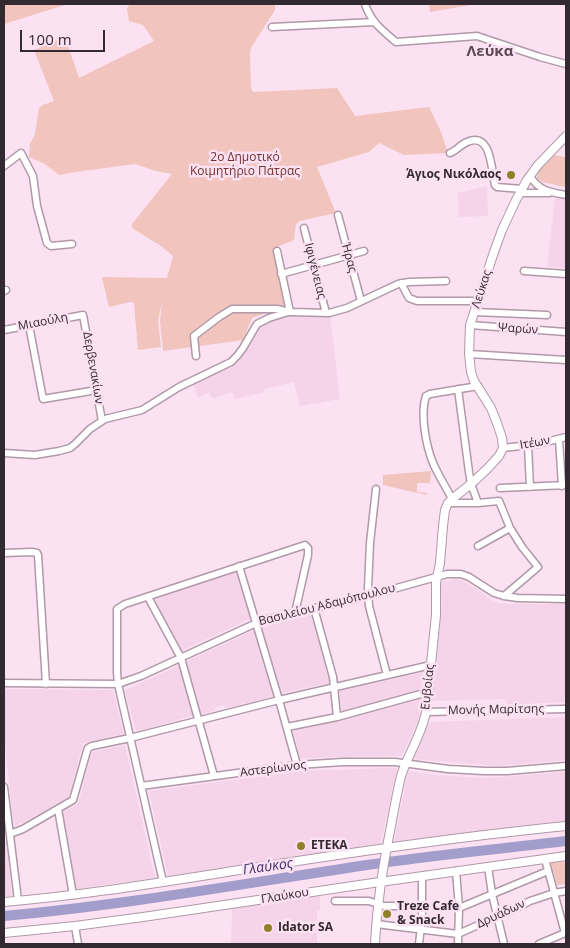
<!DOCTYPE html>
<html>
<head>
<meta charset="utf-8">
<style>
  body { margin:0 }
  #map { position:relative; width:570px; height:948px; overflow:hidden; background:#fbe1f2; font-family:"Open Sans",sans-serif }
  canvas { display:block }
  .frame { position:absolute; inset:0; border:5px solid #332930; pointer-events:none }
  .scale { position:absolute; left:20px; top:30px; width:85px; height:22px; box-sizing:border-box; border:2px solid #332930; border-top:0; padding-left:6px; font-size:15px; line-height:18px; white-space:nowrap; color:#332930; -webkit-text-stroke:4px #fbe1f2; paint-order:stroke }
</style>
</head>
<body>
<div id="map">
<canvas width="570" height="948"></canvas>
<div class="frame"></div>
<div class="scale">100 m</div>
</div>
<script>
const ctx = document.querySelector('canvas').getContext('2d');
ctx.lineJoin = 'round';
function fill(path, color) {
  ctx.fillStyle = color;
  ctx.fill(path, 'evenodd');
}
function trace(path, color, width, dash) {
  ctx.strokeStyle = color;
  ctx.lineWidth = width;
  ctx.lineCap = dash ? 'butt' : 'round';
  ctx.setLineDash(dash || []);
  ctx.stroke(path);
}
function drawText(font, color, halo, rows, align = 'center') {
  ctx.font = font + ' "Open Sans",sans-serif';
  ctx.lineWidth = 5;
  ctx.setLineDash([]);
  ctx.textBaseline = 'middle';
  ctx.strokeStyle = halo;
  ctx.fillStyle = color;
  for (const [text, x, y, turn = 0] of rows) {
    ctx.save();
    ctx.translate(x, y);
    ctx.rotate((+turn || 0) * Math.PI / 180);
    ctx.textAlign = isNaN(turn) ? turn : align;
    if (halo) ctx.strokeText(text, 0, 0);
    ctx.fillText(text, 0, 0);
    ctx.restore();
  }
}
const built = new Path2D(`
  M487,186L488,216L459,217L458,193Z
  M555,198L566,200V268L547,267Z
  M289,315L317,316L330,315L340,399L300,406L294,382L264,389L265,392L235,399L232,392L213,399L209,392L198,398L193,384L231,364L239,362L261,326L270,320Z
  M237,569L252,618L181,651L154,599Z
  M458,578L479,590L493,601L498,603L508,604H566V702L507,705L506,699L432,701L442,606L440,583Z
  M311,615L330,683L281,693L262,628L273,624Z
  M255,630L275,696L227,708L223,705L216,707L214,711L201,714L185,662Z
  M180,665L194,715L136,732L125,690Z
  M423,672L421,690L342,712L339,691Z
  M4,689L113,690L124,734L83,743L69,797L14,827L4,739Z
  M421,697L419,718L402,756L333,757L300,759L293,729L340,720Z
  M566,717V760L497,766L413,759L430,722Z
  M125,745L155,878L74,889L61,813L78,804L92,752Z
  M386,768H397L381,843L367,846L168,876L149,791L302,771Z
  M408,771L437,775L486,778L566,772V821L394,842Z
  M4,825L12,896H4Z
  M320,896V910L317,911V944H231L232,908Z`);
const green = new Path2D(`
  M4,4H68L4,24Z
  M130,4H275V10L251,48L250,53L251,88L253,92L337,88L355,116L429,107L441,132L448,153L404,155L379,143L369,152L317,167L336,213L300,221L296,224L294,239L292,241L274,248L287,306L252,318L243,340L163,351L160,321L162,302L158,321L161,347L138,350L134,303L130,302L109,307L102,277L167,278L173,256L161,246L132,228V224L172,174L156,171L135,164L75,172L59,175L45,164L29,157L30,144L35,134L39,108L43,105L54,101L34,50L65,37L79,78L154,41L143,25L129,21L127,8Z
  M429,4H476L430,12Z
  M552,155L566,157V187L542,182L537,178L538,172Z
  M431,471L430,483H417V492L427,493V495L383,485V475Z
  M566,862V884L557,885L551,863Z`);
const river = new Path2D(`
  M4,916C126,905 246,883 367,865C433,855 500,849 566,841`);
const minor = new Path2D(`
  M365,4C371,22 382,30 396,42L477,36L540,57L566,64
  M272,27L374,22
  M450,153C456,151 460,145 467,142C492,131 491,170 495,185L497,187L522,189
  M4,166L21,153L33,176L37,206L47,243L51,246L72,244
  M530,176C539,191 550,192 566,195
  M520,193H549
  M338,215L361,301
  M304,228L326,313
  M277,251L290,312
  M524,271L566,274
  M281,274L364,251
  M401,283L409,298L417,301H478
  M4,291L6,290
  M474,312L547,315
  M29,325L43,399L97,390
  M470,325L566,332
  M4,330L83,315L102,421
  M469,354L566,360
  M196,356L194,336L219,317L232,309H277L290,312L329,313L347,308L398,284L409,282L446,281
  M458,389L469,472L471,484L478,503L499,501L510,528L522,547L538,567L504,596
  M559,439L562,486
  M528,446L530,487
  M503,448L538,444L566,437
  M4,453L35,455L59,451L70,448L75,444L90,429L105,419L142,410L179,387L231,362L237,356L243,348L257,324L269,318L288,312
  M500,488L566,485
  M376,489L370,543L368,588L369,606L387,675
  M452,499C446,487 438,475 433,463C426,446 420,414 426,396L430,394L478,386
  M448,503H478
  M478,546L510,528
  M4,553L32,552L37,553L38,555L46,684
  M239,566L279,700L297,765
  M148,597L181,658L214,776
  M4,683L118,684L141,676L263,620L368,596L447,574H461L469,577L494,593L504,596L518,598L566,599
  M426,712L566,709
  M337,717L428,692
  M287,727L337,717L333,677L314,608
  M141,786L297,765L343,762H395L448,769L484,771H507L566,766
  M4,787L18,900
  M58,809L73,895
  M10,834L23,829L73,800L87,751L88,748L92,746L130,738L279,700L431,665
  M488,867L492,894L504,944
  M456,871L459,908L458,944
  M163,882L118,684L117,672V609L125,604L305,545L308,548V555L295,613
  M335,901H369L384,906H422
  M459,908L548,871
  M376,924L458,934L514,909L530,901L554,893L566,891
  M75,926L78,944
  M419,944L422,918V876
  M539,944L565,933L545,859`);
const major = new Path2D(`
  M4,902C89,895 174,880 259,867C361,851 463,836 566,826
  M4,933L75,926L143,917L373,883L566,856
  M375,944C377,904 383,865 391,826C394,809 397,793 401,776C408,754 422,734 426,712L436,615V583L440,563L443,526L445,510L448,503L452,499L471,484L487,469L499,456L503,448L502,438L497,423L491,408L474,381L471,372L469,354L470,325L494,252L502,230L516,200L527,180L538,165L566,136`);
const markers = [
  [511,175,5,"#908027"],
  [301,846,5,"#908027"],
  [387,914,5,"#908027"],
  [268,928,5,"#908027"]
];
const parkNames = [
  ["2o Δημοτικό",245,158],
  ["Κοιμητήριο Πάτρας",245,172]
];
const poiNames = [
  ["Άγιος Νικόλαος",501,175,"right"],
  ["ΕΤΕΚΑ",311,846],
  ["Treze Cafe",397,907],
  ["& Snack",397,921],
  ["Idator SA",278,928]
];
const streetNames = [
  ["Ήρας",349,258,75],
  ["Ιφιγένειας",315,271,76],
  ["Λεύκας",482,289,-72],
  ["Μιαούλη",43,322,-11],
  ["Ψαρών",518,329,4],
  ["Δερβενακίων",93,368,80],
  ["Ιτέων",535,443,-10],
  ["Βασιλείου Αδαμόπουλου",327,605,-14],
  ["Ευβοίας",428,687,-84],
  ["Μονής Μαρίτσης",496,710,-1],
  ["Αστερίωνος",273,769,-7],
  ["Γλαύκου",285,896,-9],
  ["Δρυάδων",501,914,-25]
];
const waterNames = [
  ["Γλαύκος",268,867,-8]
];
const quarterNames = [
  ["Λεύκα",490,52]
];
fill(built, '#f5d4ea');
fill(green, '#f1c4be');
trace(river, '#a29dca', 10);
trace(minor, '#b099a8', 9);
trace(major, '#b099a8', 10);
trace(minor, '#fff', 6);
trace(major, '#fff', 8);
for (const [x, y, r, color] of markers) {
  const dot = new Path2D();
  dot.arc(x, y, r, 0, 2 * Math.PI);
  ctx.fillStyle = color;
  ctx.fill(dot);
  trace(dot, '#fbe1f2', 2);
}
drawText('12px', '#74312c', '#fbe1f2', parkNames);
drawText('bold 12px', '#332930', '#fbe1f2', poiNames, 'left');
drawText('12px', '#332930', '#fbe1f2', streetNames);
drawText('italic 14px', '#3b2f68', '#fbe1f2', waterNames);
drawText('bold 15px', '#5c4755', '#fbe1f2', quarterNames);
</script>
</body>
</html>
